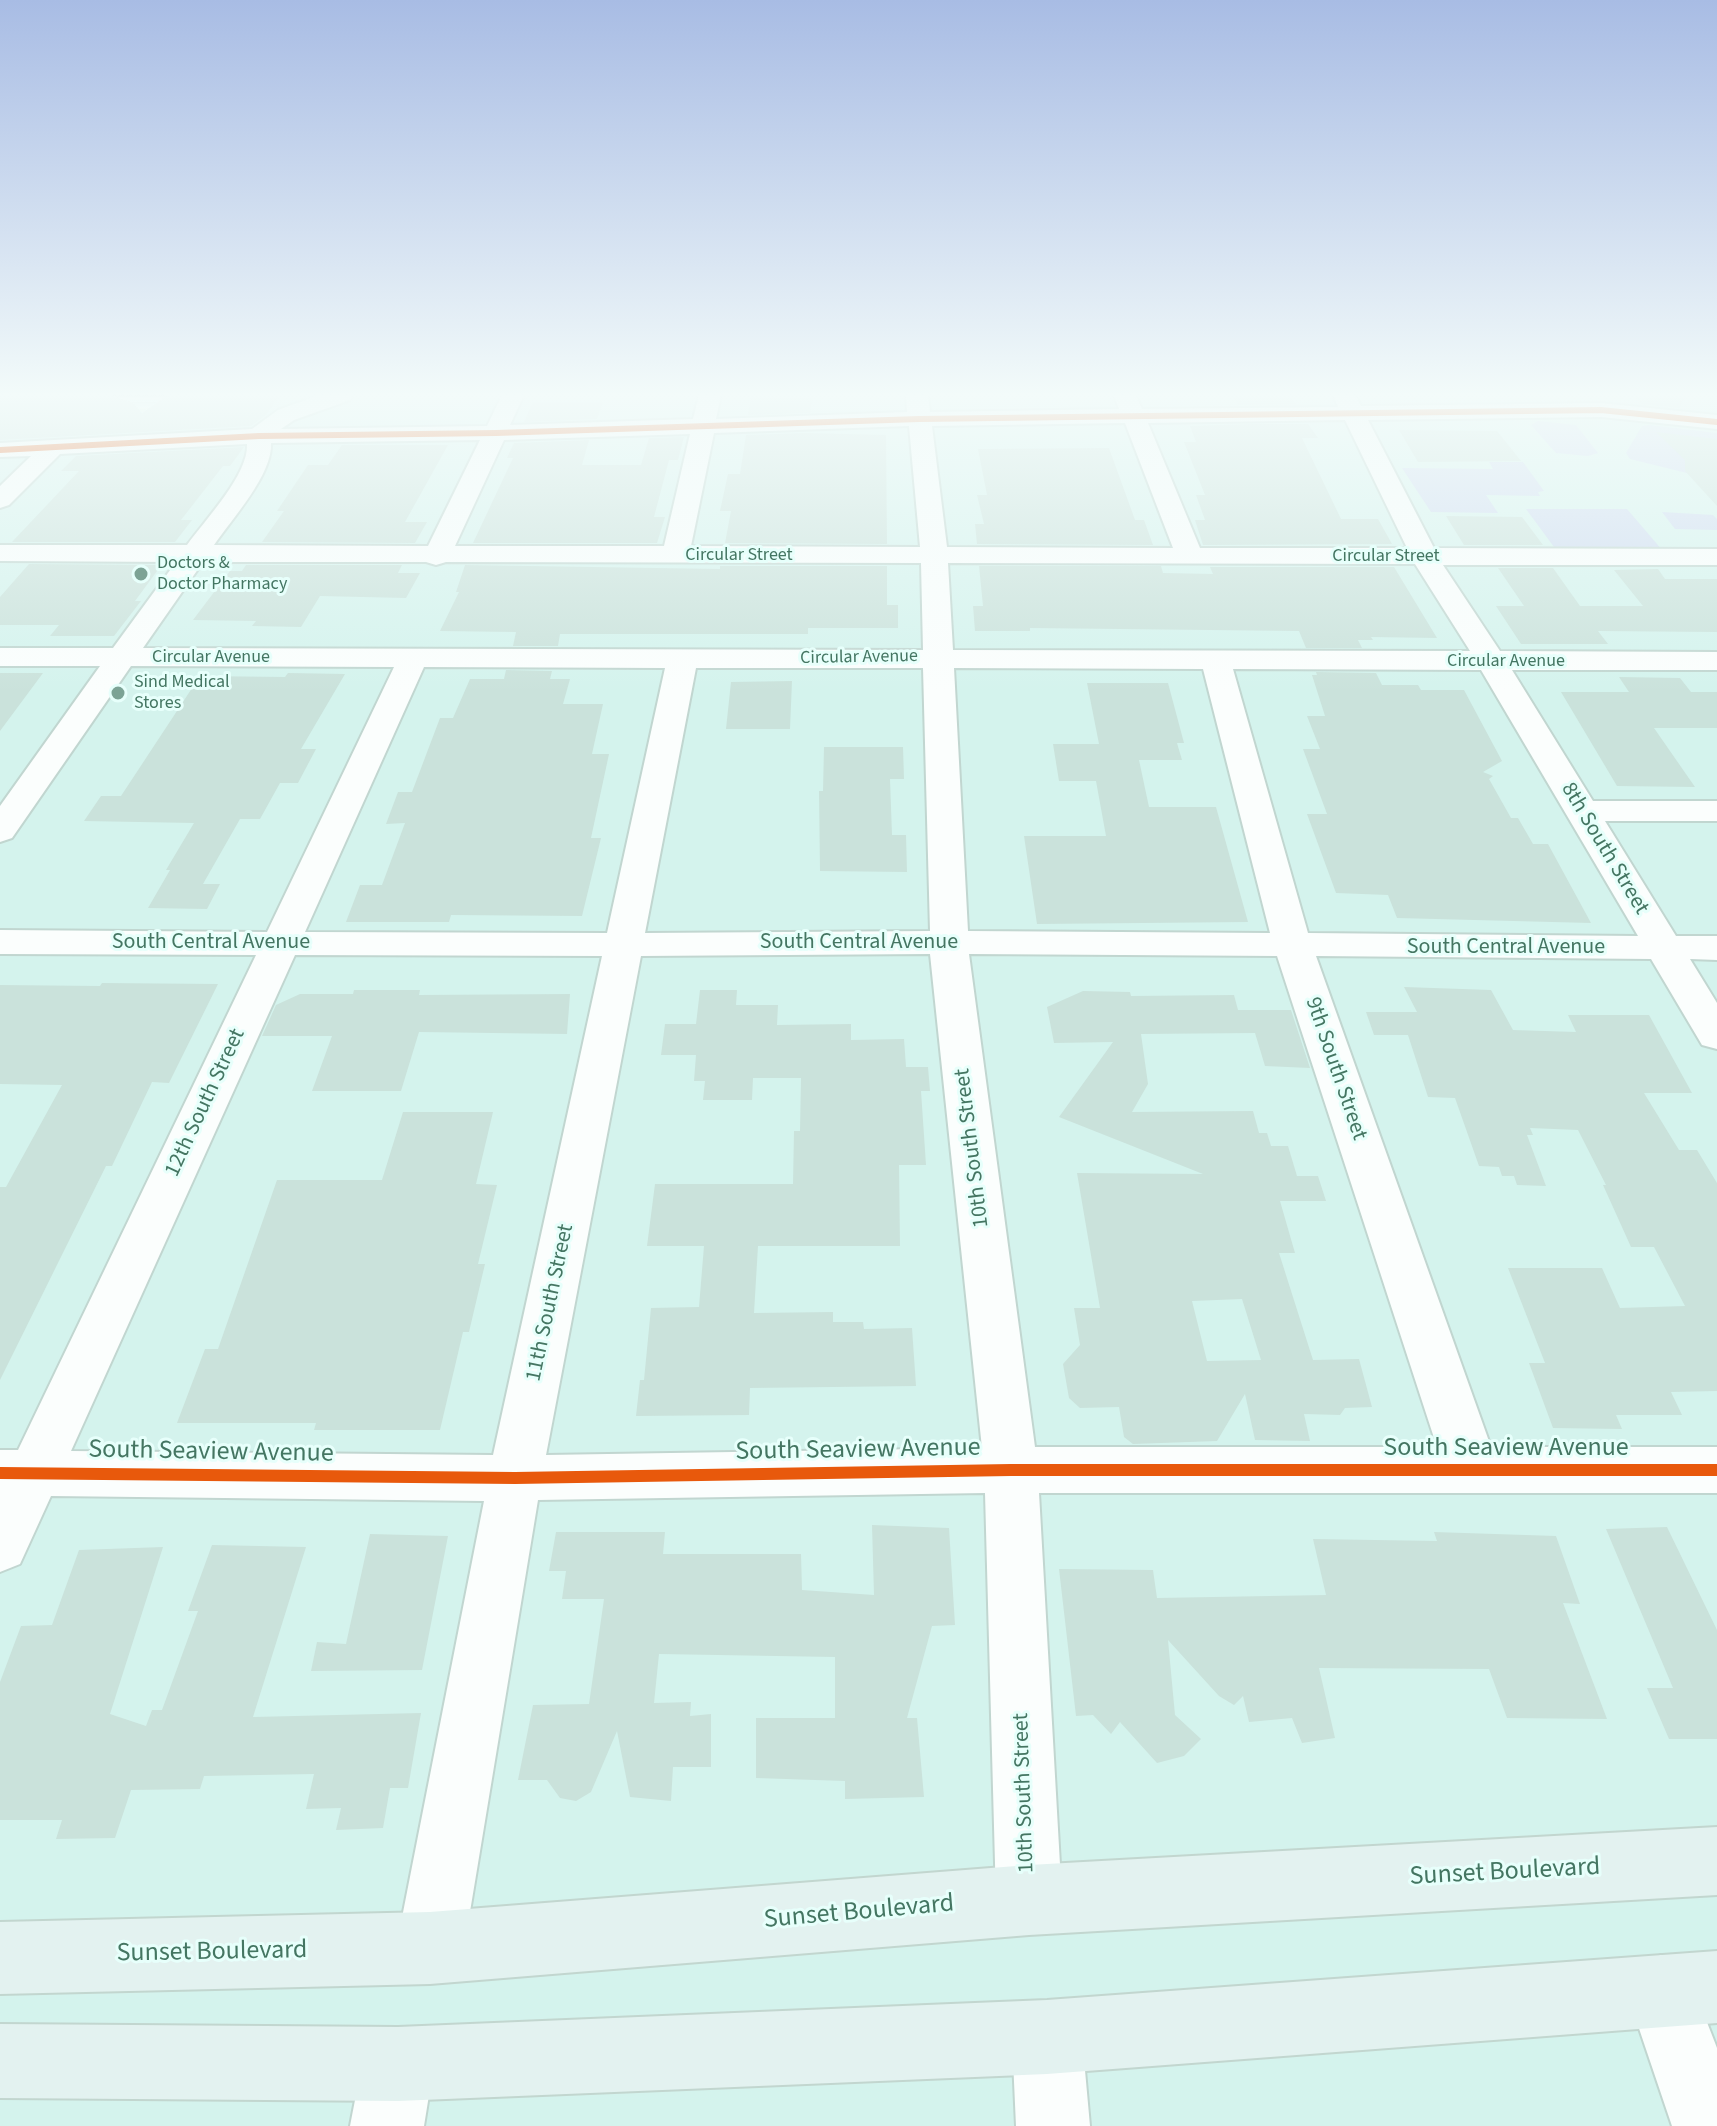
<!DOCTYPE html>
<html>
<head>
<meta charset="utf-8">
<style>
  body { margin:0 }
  canvas { display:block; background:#e5f7f4 }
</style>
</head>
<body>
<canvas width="1717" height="2126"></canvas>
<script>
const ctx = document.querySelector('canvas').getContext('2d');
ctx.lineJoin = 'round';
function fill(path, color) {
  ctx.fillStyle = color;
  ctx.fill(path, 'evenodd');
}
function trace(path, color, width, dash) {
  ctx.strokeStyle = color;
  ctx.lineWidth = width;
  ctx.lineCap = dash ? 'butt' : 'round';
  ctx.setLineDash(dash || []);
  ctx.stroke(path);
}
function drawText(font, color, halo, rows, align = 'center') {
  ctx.font = font + ' "Source Sans 3",sans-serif';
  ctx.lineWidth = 6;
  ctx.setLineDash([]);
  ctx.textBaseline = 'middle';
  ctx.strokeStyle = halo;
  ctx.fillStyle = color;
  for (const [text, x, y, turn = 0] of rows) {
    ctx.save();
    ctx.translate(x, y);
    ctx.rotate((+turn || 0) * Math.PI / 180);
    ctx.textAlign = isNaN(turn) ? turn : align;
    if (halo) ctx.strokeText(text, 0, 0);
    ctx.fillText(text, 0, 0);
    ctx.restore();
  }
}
const residential = new Path2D(`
  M271,395H1717V2126H0V422L131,414L249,403Z`);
const green = new Path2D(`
  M1538,421L1576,425L1598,453L1588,456L1556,453L1531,425Z
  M1649,425L1717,433V477H1703L1630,459L1626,453L1642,426Z
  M1489,462H1523L1544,491L1538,492L1540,496L1486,495L1498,513L1431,512L1402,468L1493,469Z
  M1526,509H1627L1663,551H1557Z
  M1662,512L1713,515L1717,519V530L1675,529Z`);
const building = new Path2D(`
  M0,395H110L133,403L142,413L168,395H280L266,415L251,426L0,440Z
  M1232,395H1289L1296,404L1238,405Z
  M1633,395H1687L1679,408L1642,404Z
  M751,397L784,398H812L810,413L748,415Z
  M533,402H603L597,419L524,422Z
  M1250,424H1308L1318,438H1302L1341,519H1378L1392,544L1203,545L1195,520H1205L1196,495H1205L1184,442H1196L1190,426Z
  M1399,430L1497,431L1521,461L1418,462Z
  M1656,432L1717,439V506L1685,471V460Z
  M806,433L886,435L887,544L725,543L731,511H720L728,474H740L746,435Z
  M684,437L678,460H669L654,517H665L657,543H473L513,458H507L514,443L589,440L582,465H641L649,438Z
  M342,445H448L405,522H427L415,543L262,542L284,511H277L308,465H328Z
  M244,447L230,466H223L181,520H192L175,542H12L79,471H61L76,456Z
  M1109,448L1135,520H1144L1153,545L977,544L975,524H984L977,495H987L978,449Z
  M1446,516L1522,517L1543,545H1464Z
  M29,564L158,565L160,567L135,601H141L114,636H50L59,625H0V597Z
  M246,565H402L398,573H420L406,598L320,596L301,627L252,626L256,621L193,620L230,571H242Z
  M465,565L720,569V566H887V605H898V628H808V634H560L558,646H513L516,632L440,631L459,592H456Z
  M979,566H1161L1163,573L1213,574L1210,567H1394L1437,638L1371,637L1373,640H1358L1362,648H1306L1299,631L1030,628V631H975L973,606H983Z
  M1498,568H1553L1580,606H1643L1614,570L1658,569L1665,579H1717V632L1598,631L1608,644H1521L1496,606H1524Z
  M506,670L552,671L550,679H570L563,704H603L592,754H609L591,838H601L582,916L451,915L449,922H346L360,885H382L405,823L386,824L398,792H412L440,718H453L470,679H504Z
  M1316,672L1376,673L1382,685H1418L1421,690H1464L1502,761L1483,772L1493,776L1489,779L1511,818H1518L1533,844H1548L1591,923L1397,918L1388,895L1336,893L1307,814H1327L1303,749H1320L1307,716H1325L1312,675H1317Z
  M0,673H43L0,731Z
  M288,673L345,674L301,749H316L298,783H280L260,819H240L203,884H220L207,909L148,908L170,870H166L194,823L84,821L101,796H121L200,676L285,677Z
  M1619,677L1680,678L1691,692H1717V728H1654L1695,787L1617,786L1561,692H1629Z
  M792,681L790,729H726L731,682Z
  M1087,683H1168L1184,743H1177L1182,760H1139L1149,807H1216L1248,922L1037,924L1024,836H1106L1096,781H1059L1053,744H1099Z
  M824,747H903L904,779H890L892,835H906L907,872L820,871L819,791H823Z
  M102,983L218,984L169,1083L152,1082L112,1166H106L0,1380V1187H6L62,1085L0,1084V985L100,986Z
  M1404,987L1491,990L1513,1030L1576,1032L1568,1015H1649L1692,1093H1644L1679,1150H1697L1717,1183V1391L1671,1392L1682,1415H1616L1622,1429L1553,1428L1529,1363H1545L1508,1268H1602L1620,1308L1685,1306L1654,1247H1631L1603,1185H1606L1578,1130L1530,1128L1533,1135H1527L1546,1186L1517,1185L1514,1176H1502L1499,1167L1479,1166L1455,1098L1428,1097L1408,1035H1374L1366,1012H1417Z
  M354,990H420L419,995L570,994L567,1034L419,1032L401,1091H312L332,1036H262L276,1005L300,994H353Z
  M700,990H737L736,1005H778L777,1025L851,1024V1040L904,1039L906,1067H928L930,1091H921L926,1165H899L900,1246H758L754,1313L833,1312V1322H863L864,1329L912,1328L916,1386L750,1388L749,1415L636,1416L640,1380H644L651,1308L699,1307L704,1246H647L655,1184H793L794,1131H800L801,1078H753L752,1100H703L705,1081H694L696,1055H661L665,1024H696Z
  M1083,991L1130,992L1131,996L1234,995L1238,1010H1291L1310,1068L1265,1066L1255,1033L1141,1034L1148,1084L1132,1112L1253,1111L1259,1133H1267L1271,1146H1288L1297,1176H1318L1326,1201H1280L1295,1253H1279L1313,1360L1359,1359L1372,1407L1345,1408L1340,1415L1304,1414L1310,1441L1255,1440L1245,1394L1217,1441L1133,1444L1124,1437L1119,1407L1080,1408L1069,1398L1063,1364L1080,1345L1074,1308H1100L1077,1173L1203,1174L1059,1117L1113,1042L1054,1043L1047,1007ZM1242,1299L1261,1360L1207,1361L1192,1301Z
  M403,1112H493L476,1184L497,1185L478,1264H485L469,1332H463L440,1430H314L316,1423H177L205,1349H218L277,1180H382Z
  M872,1525L949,1528L955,1625L932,1626L907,1718H917L924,1797L845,1799V1781L756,1778V1718H835V1657L659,1654L654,1703L691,1702L690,1716L711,1714V1767H673L671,1801L630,1797L617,1731L591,1792L576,1801L560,1798L547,1780H518L533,1705L589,1704L604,1599H562L566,1571H549L556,1532H665L663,1554H801L802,1590L874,1595Z
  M1667,1527L1717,1630V1739H1669L1647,1688H1673L1606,1529Z
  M1434,1532L1556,1536L1580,1604L1563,1603L1607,1719L1507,1718L1489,1669L1319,1668L1335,1738L1302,1743L1292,1718L1249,1722L1243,1696L1234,1705L1219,1696L1168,1640L1175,1715L1201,1739L1184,1756L1157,1763L1120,1722L1111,1734L1093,1715L1076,1716L1059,1569L1153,1570L1157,1598L1326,1595L1313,1539L1437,1541Z
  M370,1534L448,1536L422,1670L311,1671L317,1642L346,1644Z
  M212,1545L306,1547L253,1717L421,1713L408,1788H390L383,1828L336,1830L341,1808L306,1809L314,1774L204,1776L200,1789L131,1790L115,1838L56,1839L62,1820H0V1682L21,1626L52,1625L79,1550L163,1547L110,1714L146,1726L152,1710H162L198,1611H188Z`);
const minor = new Path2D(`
  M319,395H353L350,400L294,420L281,429L487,426L502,395H524L510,425L693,419L699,395H721L716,419L907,412L906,395H928L930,412L1119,409L1114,395H1136L1142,409L1338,407L1333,395H1355L1361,406L1601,403L1717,415V429L1601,417L1368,420L1434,548L1717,549V565H1443L1500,651L1717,652V670H1512L1593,801H1717V821H1605L1676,936H1717V960L1690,959L1717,1003V1049L1702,1045L1651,959L1316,956L1491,1447H1717V1493H1039L1062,1900L1052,1923L1029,1933L1006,1923L996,1900L985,1493L538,1500L464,1948L454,1972L430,1982L406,1972L396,1948L484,1501L51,1496L20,1564L0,1572V1450H18L256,955L0,954V930L267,932L394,667L131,666L12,838L0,842V806L100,666H0V648H113L176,562L0,561V545H187C205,520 249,474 247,444L60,454L9,505L0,508V486L31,456L0,457V443L252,429L278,410ZM1345,420L1407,548H1200L1148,423ZM1125,423L1173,548L947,547L932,426ZM909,426L920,547L691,546L714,433ZM690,434L664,546H455L504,440ZM480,440L428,546L214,545C232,519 273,474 271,443ZM203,562H426L436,565L446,562L921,563L923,650L143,648ZM948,563L1415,564L1470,651L953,650ZM424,667L665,668L607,933L305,932ZM696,668H923L930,931L645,933ZM954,668L1203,669L1270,933L968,931ZM1233,669L1481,670L1638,936L1308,933ZM930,954L982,1448L546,1455L641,956ZM969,954L1277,956L1437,1447H1035ZM295,955L602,956L493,1455L71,1451Z
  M1661,1955L1685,1966L1717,2048V2126H1672L1626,1990L1637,1966Z
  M1047,2002L1072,2012L1082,2037L1090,2126H1016L1012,2037L1022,2012Z
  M398,2028L423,2039L434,2064L424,2126H350L362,2064L373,2039Z`);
const major = new Path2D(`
  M1717,1827V1895L1029,1935L430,1984L0,1994V1922L430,1912L1029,1865Z
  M1717,1951V2023L1047,2074L398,2101L0,2098V2024L398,2027L1047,2000Z`);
const cyclewayFar1 = new Path2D(`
  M0,450L259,436L496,433L919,419L1601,410L1717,422`);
const cycleway = new Path2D(`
  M0,1473L515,1478L1011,1470H1717`);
const markers = [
  [141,574,8,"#7ca395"],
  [118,693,8,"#7ca395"]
];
const farStreetnames = [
  ["Circular Street",739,556],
  ["Circular Street",1386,557],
  ["Circular Avenue",211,658],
  ["Circular Avenue",859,658,-1],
  ["Circular Avenue",1506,662]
];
const farPoinames = [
  ["Doctors &",157,564],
  ["Doctor Pharmacy",157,585],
  ["Sind Medical",134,683],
  ["Stores",134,704]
];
const streetNames = [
  ["8th South Street",1604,849,59],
  ["South Central Avenue",211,943],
  ["South Central Avenue",859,943],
  ["South Central Avenue",1506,948],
  ["9th South Street",1335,1069,71],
  ["12th South Street",206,1103,-65],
  ["10th South Street",973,1148,-97],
  ["11th South Street",551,1303,-78],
  ["10th South Street",1025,1793,-92]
];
const nearStreetnames = [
  ["South Seaview Avenue",1506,1449],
  ["South Seaview Avenue",858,1451,-1],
  ["South Seaview Avenue",211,1453,1],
  ["Sunset Boulevard",1505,1873,-3],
  ["Sunset Boulevard",859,1913,-5],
  ["Sunset Boulevard",212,1953,-1]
];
fill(residential, '#d4f3ed');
fill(green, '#cedbf0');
fill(building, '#cae2db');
trace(minor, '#c1d6d0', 4);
trace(major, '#c2d6cf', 4);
fill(minor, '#fbfefd');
fill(major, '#e3f2f0');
trace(cyclewayFar1, '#e8590c', 6);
trace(cycleway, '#e8590c', 12);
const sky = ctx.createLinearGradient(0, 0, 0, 693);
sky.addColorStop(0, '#a8bce4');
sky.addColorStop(0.57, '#f3fbfa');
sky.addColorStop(1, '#f3fbfa00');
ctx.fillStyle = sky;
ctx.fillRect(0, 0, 1717, 693);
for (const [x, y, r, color] of markers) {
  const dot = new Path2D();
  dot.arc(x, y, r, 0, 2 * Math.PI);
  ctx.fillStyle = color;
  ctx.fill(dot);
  trace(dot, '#e7fffb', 3);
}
drawText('18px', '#447662', '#e7fffb', farStreetnames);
drawText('18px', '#447662', '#e7fffb', farPoinames, 'left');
drawText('22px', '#447662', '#e7fffb', streetNames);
drawText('26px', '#447662', '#e7fffb', nearStreetnames);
</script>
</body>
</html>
